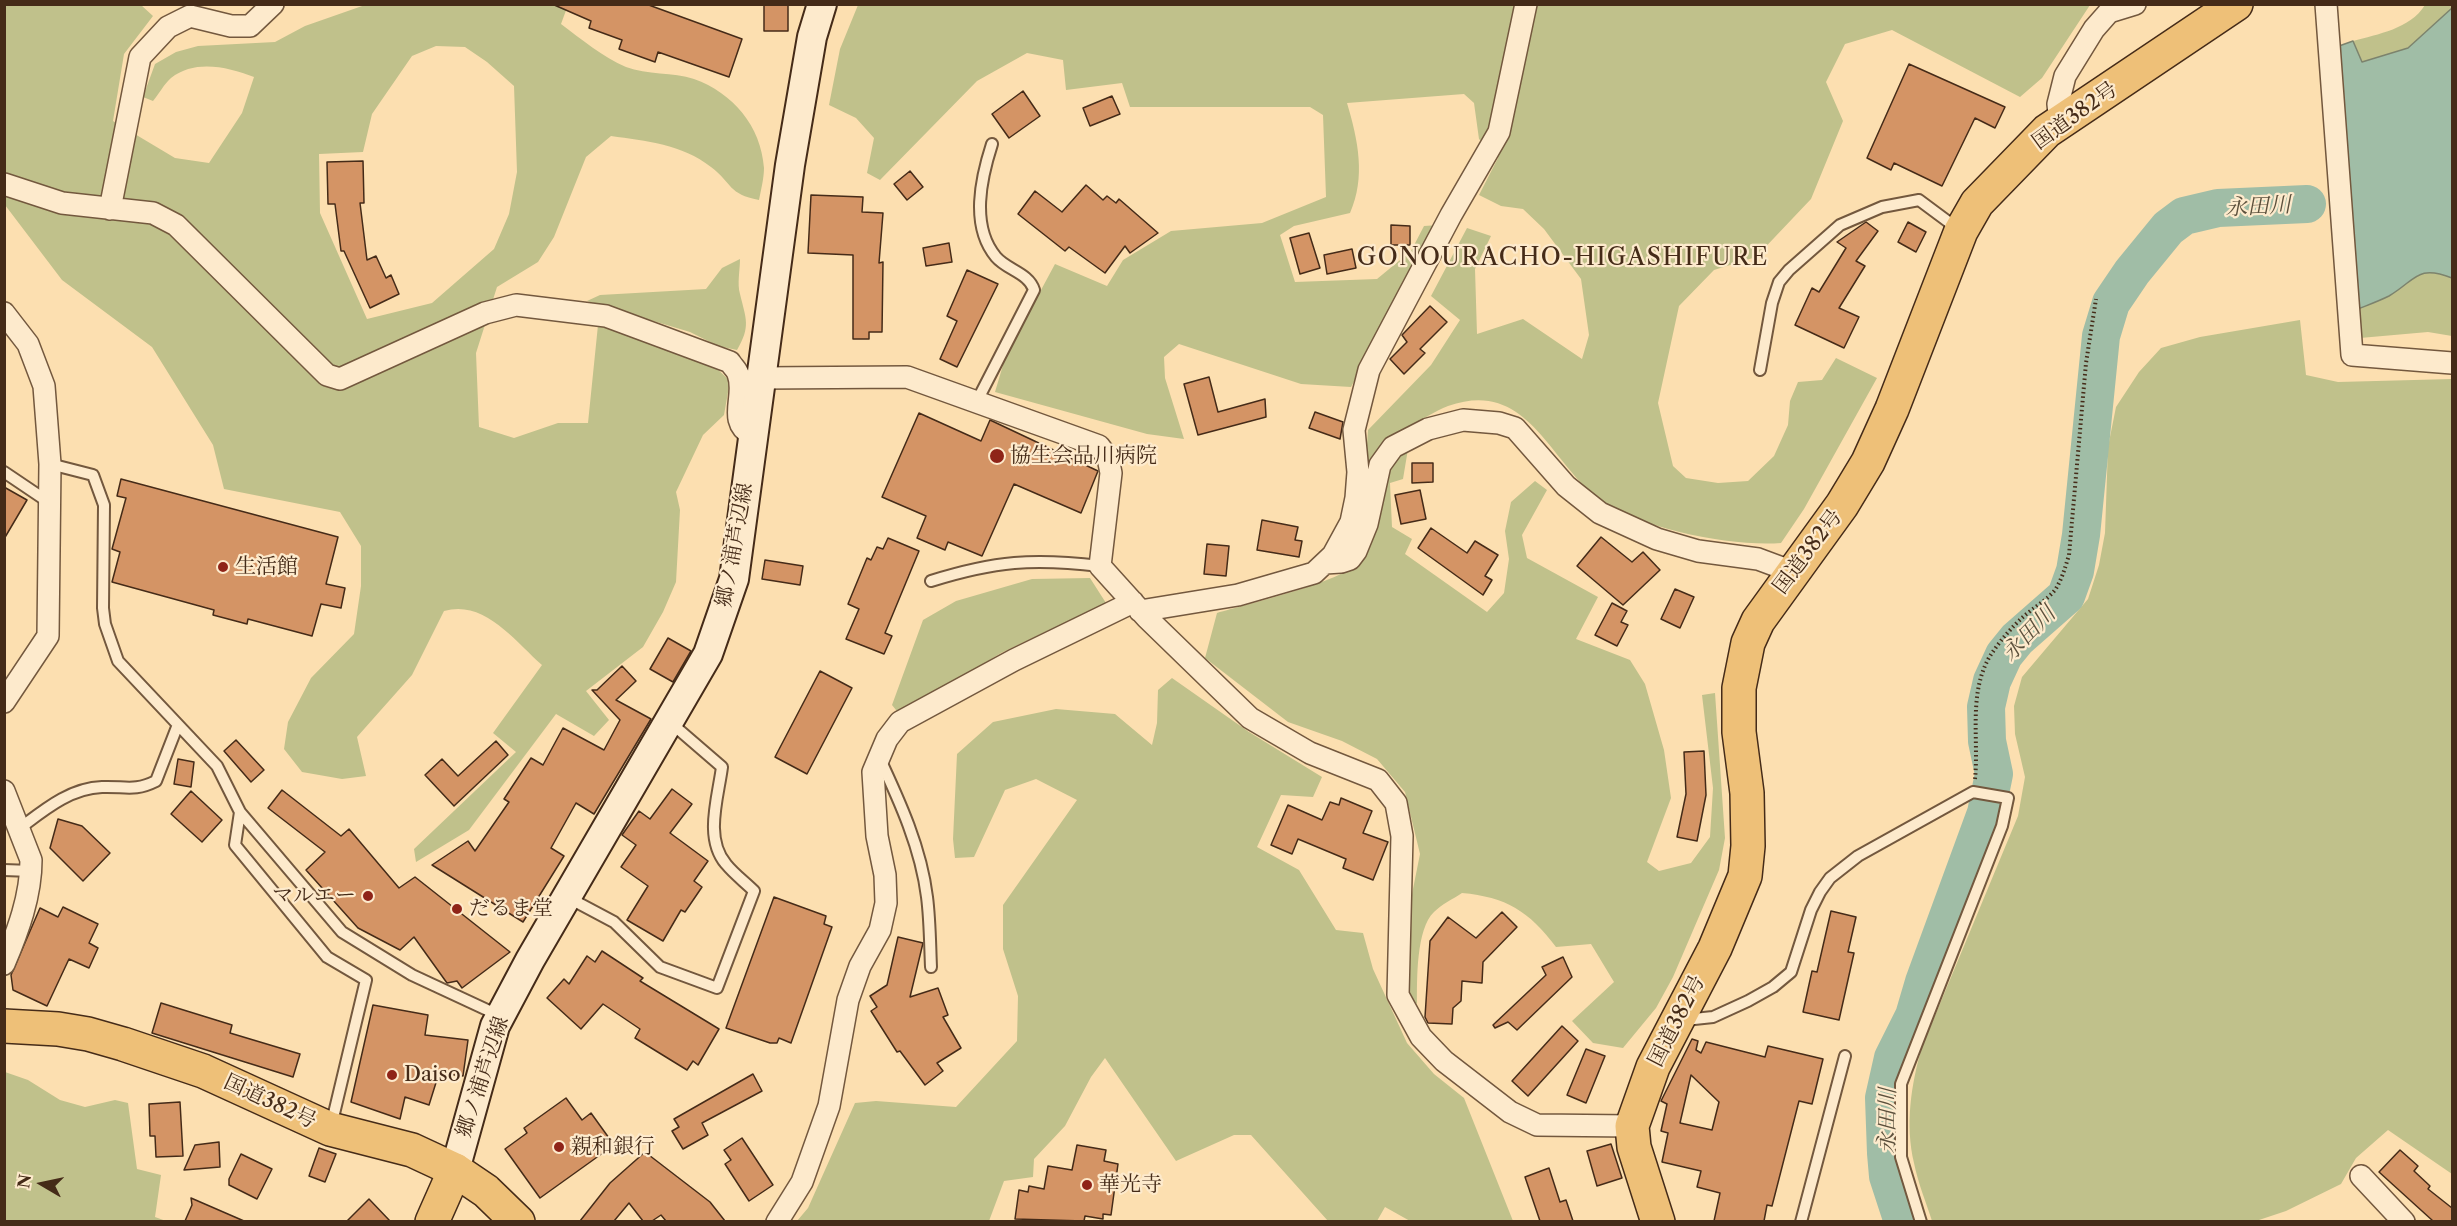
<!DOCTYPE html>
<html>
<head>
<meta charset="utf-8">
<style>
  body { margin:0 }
  #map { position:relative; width:2457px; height:1226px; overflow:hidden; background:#fcdfb0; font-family:"Libre Caslon Text",serif }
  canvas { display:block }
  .frame { position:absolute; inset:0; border:6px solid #452b18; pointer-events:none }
  .north { position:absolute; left:12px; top:1154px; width:60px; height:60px; -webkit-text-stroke:4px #fdeacc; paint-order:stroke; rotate:279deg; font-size:16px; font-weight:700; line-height:24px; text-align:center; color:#452b18 }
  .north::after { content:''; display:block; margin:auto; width:21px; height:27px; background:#452b18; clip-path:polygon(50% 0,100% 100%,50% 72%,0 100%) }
</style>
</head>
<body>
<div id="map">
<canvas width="2457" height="1226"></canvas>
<div class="frame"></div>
<div class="north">N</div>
</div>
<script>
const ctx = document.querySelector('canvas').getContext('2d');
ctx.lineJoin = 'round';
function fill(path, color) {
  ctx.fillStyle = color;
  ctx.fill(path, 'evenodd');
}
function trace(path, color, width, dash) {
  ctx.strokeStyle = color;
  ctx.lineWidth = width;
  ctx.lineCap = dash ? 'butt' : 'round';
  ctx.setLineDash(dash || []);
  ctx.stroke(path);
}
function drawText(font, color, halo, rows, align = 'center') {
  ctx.font = font + ' "Libre Caslon Text","Noto Serif JP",serif';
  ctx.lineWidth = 4.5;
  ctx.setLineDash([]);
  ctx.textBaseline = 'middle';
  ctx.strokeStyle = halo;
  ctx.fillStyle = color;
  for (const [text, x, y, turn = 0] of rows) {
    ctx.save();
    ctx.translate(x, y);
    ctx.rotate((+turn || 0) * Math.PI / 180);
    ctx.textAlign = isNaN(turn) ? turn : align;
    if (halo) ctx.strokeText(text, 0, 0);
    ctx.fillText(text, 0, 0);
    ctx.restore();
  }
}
const green = new Path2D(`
  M4,5H141L153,16L124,54L113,121L175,158L209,163L242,113L254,77C228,67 195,59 171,78C164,84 159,94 153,101L143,97L155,64L176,52L198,46L275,42L305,26L365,5H568L561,24C581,39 603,57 626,67C647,75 673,72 694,79C733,93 761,126 764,168C764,178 761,190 759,200C728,194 733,184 711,167C682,144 646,141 611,136L586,157L554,237L538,262L497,287L476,353L479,427L514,438L558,423H588L598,325L712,364L730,381L724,415L703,435L676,492L680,510L676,582L663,612L643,647L586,691L609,720L594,736L556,714L469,830L416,862L414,849L516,752L493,733L542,665C515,641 484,599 444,611L412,675L357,737L366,776L342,779L302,772L284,749L288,722L311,678L354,634L361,586V546L340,512L224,489L213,445L152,347L62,280L5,205ZM436,46L465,47L487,62L514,86L517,172L509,214L494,249L432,303L367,319L320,213L319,154L363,152L372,114L412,56Z
  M858,5H2090L2042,78L2020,97L1892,30L1845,44L1826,82L1843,121L1811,199L1756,257L1714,270L1679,306L1658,403L1673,466L1686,478L1718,483L1748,481L1774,456L1788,425L1790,401L1798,382L1822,380L1836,358L1877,378L1804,509L1781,543C1733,547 1641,529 1602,501C1549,464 1529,377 1448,406C1435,411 1423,419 1412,425L1403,479L1390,483L1392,527L1412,539L1405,554L1487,612L1504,593L1509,559L1505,531L1511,502L1535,481L1547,490L1522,535L1527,558L1598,597L1576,639L1630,660L1645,684L1664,750L1671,798L1647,862L1659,871L1691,863L1710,837L1713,788L1702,695L1715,693L1725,838L1719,870L1673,977L1656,1008L1623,1048L1593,1043L1572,1021L1614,982L1591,944L1556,947C1529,911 1506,897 1462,893C1453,899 1442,904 1434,912C1416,929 1417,980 1417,1004L1408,996L1407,919L1420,854L1405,792L1377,759L1342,741L1288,722L1205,658L1217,613C1247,604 1341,582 1360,562C1373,548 1375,528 1380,510L1363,501L1368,430L1431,365L1460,320L1431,296L1467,228L1491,236L1475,269L1477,334L1523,319L1582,359L1589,335L1581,279L1544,229L1523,209L1501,206L1479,195L1498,158L1479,139L1474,103L1464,94L1347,103C1358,140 1366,177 1350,213L1294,226L1280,235L1295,282L1377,279L1411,251L1424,226L1439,225L1351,387L1301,384L1179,344L1164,357L1165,378L1184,439L1147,434L995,392L1006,355L1055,264L1107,286L1123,260L1171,231L1262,223L1326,197L1323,115L1310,107H1130L1122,83L1066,90L1063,60L1027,53L977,81L880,180L867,173L874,138L856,118L829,105L840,49Z
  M2425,5H2452V8L2408,48L2362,62L2353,41C2378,34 2410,29 2425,5Z
  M740,259C740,270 737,284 740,294C746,319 751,326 737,350L718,346L690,332L587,301L600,295L706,289L722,268Z
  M2422,272H2438L2452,278V336L2428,332L2360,338L2358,309L2388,296Z
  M2300,320L2306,375L2338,382L2452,379V1174L2388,1130L2356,1158L2341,1184L2286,1211L2256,1221H1932C1926,1202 1918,1183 1914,1163C1905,1125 1911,1084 1922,1047L2018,816L2025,777L2015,734L2014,706L2022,677L2088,599L2099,565L2105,533L2108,447L2116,407L2139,372L2161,348L2200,337Z
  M1090,578L1106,603L1001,653L900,715L892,705L923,620L956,601L1032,579Z
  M1172,678L1249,732L1322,777L1313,797L1281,795L1257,847L1299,870L1336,930L1363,933L1373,969L1407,1043L1434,1074L1464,1098L1513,1221H1410L1385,1207L1377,1221H1328L1251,1135H1234L1176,1161L1105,1058L1091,1077L1065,1126L1034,1159L1033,1177L1004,1181L989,1221H797L808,1208L855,1103L876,1101L956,1107L1017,1041L1018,996L1003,949V905L1077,800L1036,779L1005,790L974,857L955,858L953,839L957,754L993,722L1056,709L1115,714L1152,745L1157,723L1158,690Z
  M5,1072L28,1080L60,1100L85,1107L115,1100L128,1103L137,1169L161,1175L155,1217L166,1221H5Z`);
const water = new Path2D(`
  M2452,8V278C2417,264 2416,280 2389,296C2379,301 2368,305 2358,309L2339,46L2353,41L2362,62L2408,48Z`);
const river = new Path2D(`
  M1903,1222L1888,1176L1886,1153L1884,1098L1893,1058L1914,1016L1924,982L1986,813L1994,774L1987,741L1986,707L1992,681L2004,655L2017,639L2066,596L2075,571L2081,535L2101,336L2111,303L2132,272L2168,228L2184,216L2218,208L2307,204`);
const building = new Path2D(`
  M552,4H646L742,39L729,77L658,52L655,62L619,49L622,40L589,28L591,21Z
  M764,4H788V31H764Z
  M1909,64L2005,107L1995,128L1975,118L1942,186L1894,163L1891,170L1867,158Z
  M1023,91L1040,116L1009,138L992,114Z
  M1112,96L1120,114L1090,126L1083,108Z
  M363,161L364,203H360L367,260L376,256L386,278L391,275L399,294L370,308L344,251H341L335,204H328L327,162Z
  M910,171L923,187L907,200L894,184Z
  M1086,185L1103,200L1107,196L1116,203L1119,199L1158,233L1130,253L1125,246L1105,273L1069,247L1065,251L1018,214L1035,191L1062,212Z
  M811,195L863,197L862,212L883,213L879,263L883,262L882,332H869V339H853V255L808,253Z
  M1866,222L1878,231L1856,261L1865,266L1839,308L1859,317L1844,348L1795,325L1812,288L1819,292L1846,248L1837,242Z
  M1908,222L1926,232L1916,252L1898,242Z
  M1391,225L1410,226V245H1391Z
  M1309,233L1320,268L1300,274L1290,238Z
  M949,243L952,262L926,266L923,248Z
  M1352,249L1356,268L1327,274L1324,255Z
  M967,270L998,284L957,367L940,359L957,321L947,316Z
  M1430,306L1447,322L1420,349L1425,353L1404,374L1390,359L1407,342L1402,335Z
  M1209,377L1218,412L1265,399L1266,417L1198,435L1184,384Z
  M1315,412L1343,422L1340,439L1309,428Z
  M919,413L981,441L990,420L1098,471L1081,513L1014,484L982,556L948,542L945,550L917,538L926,516L882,497Z
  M1412,463H1433V482L1412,483Z
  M121,479L338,537L326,584L345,588L341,608L321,604L312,636L248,619L247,624L213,615L214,610L112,582L120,552L112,549L126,498L117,496Z
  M4,487L27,500L4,539Z
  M1420,490L1426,519L1401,524L1395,495Z
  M1262,520L1298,527L1295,540L1302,541L1299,557L1257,550Z
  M1431,528L1467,553L1475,541L1498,555L1485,576L1492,580L1483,595L1418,548Z
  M1601,537L1632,562L1643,552L1660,570L1623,605L1577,566Z
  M888,538L919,551L885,633L892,636L884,654L846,639L859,609L848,604L867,558L871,560L877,547L883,549Z
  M1207,544L1229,546L1226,576L1204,574Z
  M765,560L803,566L800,585L762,579Z
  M1675,589L1694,597L1680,628L1661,619Z
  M1612,603L1627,611L1621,622L1628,625L1617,646L1595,635Z
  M668,638L691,651L673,682L650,669Z
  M622,666L636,681L616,700L651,719L594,814L576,803L551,848L564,856L523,922L432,865L468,841L475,851L509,802L504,799L531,758L543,765L563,728L604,750L620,720L592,690H597Z
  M820,671L852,688L807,774L775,757Z
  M236,740L264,770L251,782L224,751Z
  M496,741L508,755L454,806L425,775L442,759L458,776Z
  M1704,751L1706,795L1697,841L1677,837L1686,794L1684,752Z
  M178,759L194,762L191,787L174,784Z
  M672,789L692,804L670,833L708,861L694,881L702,887L685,912L681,910L663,941L627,920L648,886L621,867L636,845L622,835L639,811L650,819Z
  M282,790L341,836L349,829L399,888L415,877L510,952L462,988L457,981L447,983L414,937L400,950L358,928L306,870L325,852L268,808Z
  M191,791L222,820L202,842L171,814Z
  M1341,798L1372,811L1363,833L1388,842L1373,880L1343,868L1346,859L1298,839L1292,854L1271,845L1288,805L1322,820L1330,802L1339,805Z
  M58,819L82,826L110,853L83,881L50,848Z
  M774,897L826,916L824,924L832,927L791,1043L779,1038L777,1043H770L726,1028Z
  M63,907L98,924L89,943L98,948L89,968L69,959L47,1006L13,990L11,975L40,908L58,917Z
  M1831,911L1856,917L1848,952L1854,953L1839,1020L1803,1012L1812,971L1817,972Z
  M1502,912L1517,927L1483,962L1482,983L1462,981L1461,1001L1453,1008L1452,1024L1428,1023L1425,1017L1430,941L1448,917L1476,938Z
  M898,937L923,943L910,997L938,988L948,1015L943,1017L961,1048L937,1063L943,1071L925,1085L900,1051L897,1052L871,1011L877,1007L870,996L887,985Z
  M602,951L643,978L640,981L719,1029L698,1065L693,1061L687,1070L635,1038L640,1029L603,1004L581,1029L547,998L564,979L569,984L587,956L595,962Z
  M1563,957L1572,977L1517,1030L1508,1022L1495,1028L1493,1025L1546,975L1542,967Z
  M161,1003L232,1025L230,1033L300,1054L293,1077L152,1033Z
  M373,1005L428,1015L425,1035L468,1040L463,1076L439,1073L429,1105L405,1097L400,1119L351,1102Z
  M1562,1026L1578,1041L1528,1096L1512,1081Z
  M1692,1039L1698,1041L1696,1050L1701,1053L1706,1042L1765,1057L1768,1046L1823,1059L1812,1104L1799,1101L1772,1206L1767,1205L1764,1221H1714L1720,1193L1697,1187L1701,1171L1662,1162L1668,1133L1661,1131L1667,1104L1661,1101ZM1691,1075L1719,1102L1712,1130L1680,1123Z
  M1586,1049L1605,1056L1586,1103L1567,1095Z
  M753,1074L762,1091L702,1123L708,1135L683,1149L672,1131L679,1127L674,1119Z
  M566,1098L582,1120L591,1113L614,1145L540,1198L505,1149L527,1133L524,1128Z
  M180,1102L183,1156L156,1157L155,1136H150L149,1104Z
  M742,1138L773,1185L749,1201L725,1164L731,1160L724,1150Z
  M219,1142L220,1167L184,1170L195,1145Z
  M1611,1144L1622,1178L1597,1186L1587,1151Z
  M1077,1145L1106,1150L1104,1161L1118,1164L1111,1215L1103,1214V1219L1085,1216L1084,1221L1015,1219L1019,1190L1028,1192L1029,1186L1044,1189L1048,1166L1072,1170Z
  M319,1148L336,1154L325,1182L309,1176Z
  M2400,1150L2418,1166L2414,1171L2430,1186L2428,1189L2452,1208V1221H2433L2379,1172Z
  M645,1152L710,1202L725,1221H666L661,1215L652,1221H643L629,1203L614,1221H580L610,1183Z
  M241,1154L272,1169L257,1199L229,1185V1179Z
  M1549,1168L1560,1202L1566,1200L1573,1221H1540L1525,1177Z
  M191,1198L244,1221H185L192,1205Z
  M369,1199L390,1221H347Z`);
const path = new Path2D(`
  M1975,779C1979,739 1968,693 1990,656C1999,642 2011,628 2023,617C2033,608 2047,600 2055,590C2062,579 2065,568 2069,555L2086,363L2096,299`);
const service = new Path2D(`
  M1760,370L1772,303L1779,282L1789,270L1840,225L1882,207L1919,200L1958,229
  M977,401L1034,290C1029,273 1007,270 996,257C970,226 981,178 992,144
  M50,464L93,475L104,505L103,608L105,624L118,661L217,766L240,812L342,932L412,975L498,1015
  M4,472L50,503
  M931,581C995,561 1033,558 1100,566
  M879,757C900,802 921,848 927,897C930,920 930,944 931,967
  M240,812L235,845L327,957L366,980L331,1126
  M20,828C44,810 70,788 102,787C125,786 134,792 156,781L177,727
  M4,870L31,871
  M567,897L614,922L660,967L717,988L754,891C745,882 734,874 726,864C704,838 718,798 722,767L671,723
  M1685,1020L1713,1017L1748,1001L1773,987L1791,972L1811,910L1820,892L1830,878L1858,856L1973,792L2008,798L2002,826L1901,1084V1157L1921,1222
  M1801,1222L1845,1056`);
const minor = new Path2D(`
  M2326,4L2352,355L2452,363
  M2060,123L2058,104L2065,76L2094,29L2109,12L2135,4
  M4,184L62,203L153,213L176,225L327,375L340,379L485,313L516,305L606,316L730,362C732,366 737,370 738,374C747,396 726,421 752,435
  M110,209L140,57L168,27L190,16L231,26H250L273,4
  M4,313L28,344L44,386L50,464L48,636L4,702
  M761,378L907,377L1099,446L1108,458L1111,473L1100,566L1147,618L1250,718L1310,753L1378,780L1396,803L1402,836L1398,995L1421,1037L1444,1061L1510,1112L1537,1125L1632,1126
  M1325,563L1341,562L1350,559L1356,551L1367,524L1380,465L1393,447L1428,429L1463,420L1499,423L1515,428L1566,486L1600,513L1657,539L1698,551L1758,559L1793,572
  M1140,611L1238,595L1314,573L1333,555L1351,522L1356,498L1358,472L1354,430L1369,370L1451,215L1499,132L1526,4
  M4,791L31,860C31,896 18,931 4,964
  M2361,1176L2404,1222
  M777,1222L802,1182L829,1106L848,1000L860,966L880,930L886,903L885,875L877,836L873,772L887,739L900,722L1014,660L1133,602`);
const secondary = new Path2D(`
  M455,1170L495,1026L530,960L708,654L734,579L790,165L812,37L822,4`);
const primary = new Path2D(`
  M432,1222L455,1170`);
const trunk = new Path2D(`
  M4,1026L58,1029L88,1034L123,1044L203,1071L330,1129L412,1150L455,1170L486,1191L518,1222
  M1658,1222L1634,1147L1632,1126L1653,1067L1715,948L1745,876L1748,846L1747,793L1739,732V688L1748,643L1758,621L1842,505L1868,462L1892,409L1961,231L1977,203L2047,131L2236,4`);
const markers = [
  [997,456,8,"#8f2418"],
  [223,567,6,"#8f2418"],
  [368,896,6,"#8f2418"],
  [457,909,6,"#8f2418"],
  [392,1075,6,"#8f2418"],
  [559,1147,6,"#8f2418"],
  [1087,1185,6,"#8f2418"]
];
const streetNames = [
  ["国道382号",2075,116,-36],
  ["郷ノ浦芦辺線",735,545,-80],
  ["国道382号",1808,552,-53],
  ["国道382号",1677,1021,-63],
  ["郷ノ浦芦辺線",483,1077,-72],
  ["国道382号",270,1102,25]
];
const poiNames = [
  ["協生会品川病院",1010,456],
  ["生活館",235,567],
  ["マルエー",356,896,"right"],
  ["だるま堂",469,909],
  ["Daiso",404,1075],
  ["親和銀行",571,1147],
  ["華光寺",1099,1185]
];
const waterNames = [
  ["永田川",2258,207,-3],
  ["永田川",2029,634,-46],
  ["永田川",1888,1121,-89]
];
const quarterNames = [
  ["GONOURACHO-HIGASHIFURE",1563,258]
];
fill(green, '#c0c18b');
fill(water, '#a0bda6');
trace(water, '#7c836d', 1.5);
trace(river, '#a0bda6', 38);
fill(building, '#d49465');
trace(building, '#452b18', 1.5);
trace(service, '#73583e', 14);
trace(minor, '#73583e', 24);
trace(secondary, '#452b18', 32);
trace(primary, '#452b18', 36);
trace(trunk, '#452b18', 36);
trace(path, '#452b18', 4, [1.5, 3]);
trace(service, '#fdeacc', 10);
trace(minor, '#fdeacc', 21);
trace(secondary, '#fdeacc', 28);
trace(primary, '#eec078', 33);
trace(trunk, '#eec078', 33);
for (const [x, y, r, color] of markers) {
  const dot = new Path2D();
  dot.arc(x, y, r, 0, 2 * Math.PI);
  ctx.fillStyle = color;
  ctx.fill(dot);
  trace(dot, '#fdeacc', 2);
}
drawText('21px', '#452b18', '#fdeacc', streetNames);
drawText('21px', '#452b18', '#fdeacc', poiNames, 'left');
drawText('italic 22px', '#5c503c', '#fdeacc', waterNames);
ctx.letterSpacing = '1.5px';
drawText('24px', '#452b18', '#fdeacc', quarterNames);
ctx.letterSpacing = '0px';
</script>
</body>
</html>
